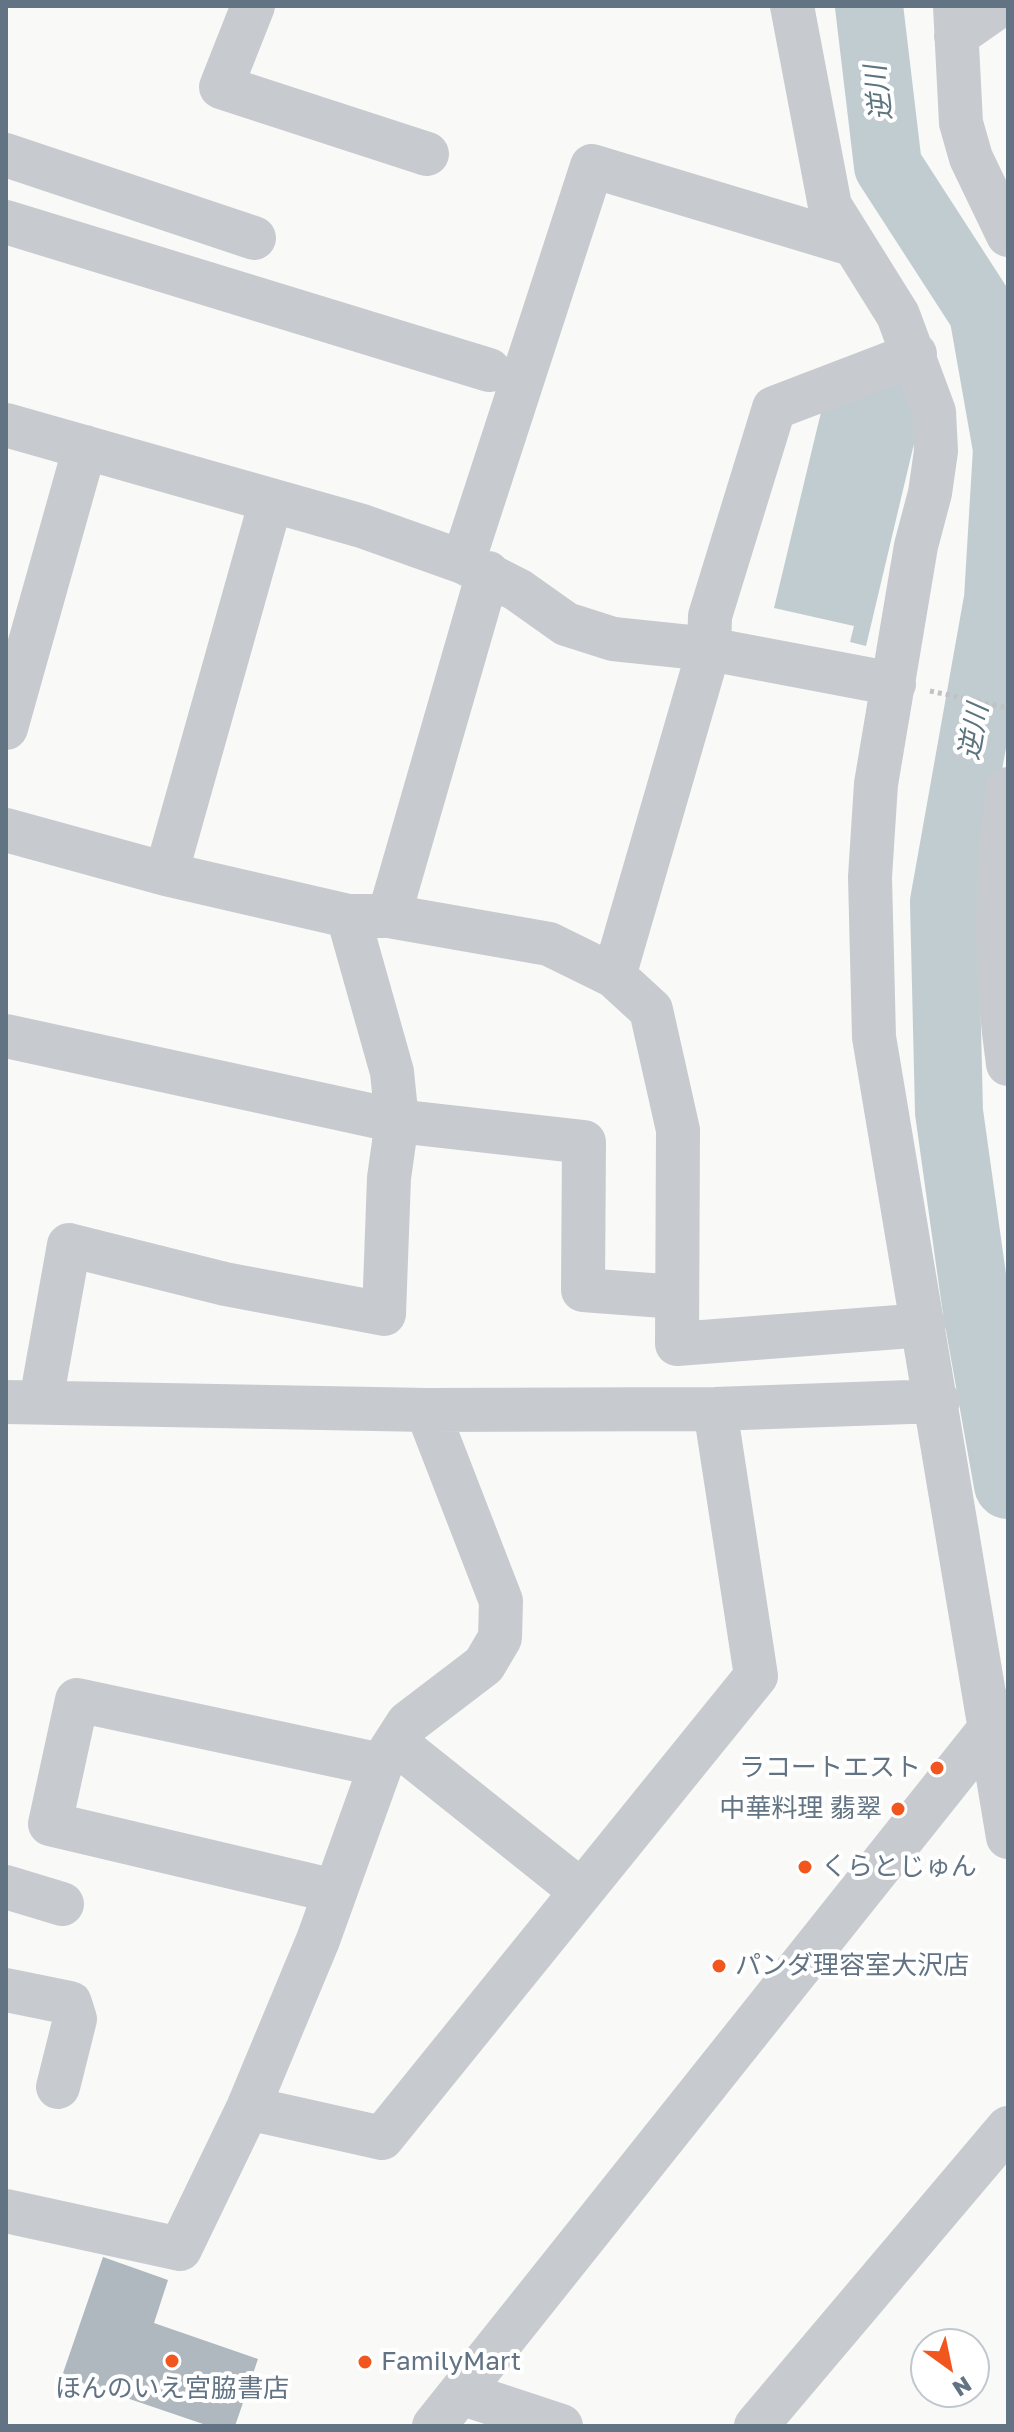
<!DOCTYPE html>
<html>
<head>
<meta charset="utf-8">
<style>
  body { margin:0 }
  #map { position:relative; width:1014px; height:2432px; overflow:hidden; background:#f9f9f7; font-family:"Golos Text",sans-serif }
  canvas { display:block }
  .frame { position:absolute; inset:0; border:8px solid #627484; pointer-events:none }
  .north { position:absolute; left:910px; top:2328px; width:80px; height:80px; box-sizing:border-box; background:#fff; border:2px solid #c0c7ce; border-radius:50%; rotate:147deg; font-size:22px; font-weight:700; line-height:32px; text-align:center; color:#627484 }
  .north::after { content:''; display:block; margin:auto; width:28px; height:36px; background:#f2561f; clip-path:polygon(50% 0,100% 100%,50% 72%,0 100%) }
</style>
</head>
<body>
<div id="map">
<canvas width="1014" height="2432"></canvas>
<div class="frame"></div>
<div class="north">N</div>
</div>
<script>
const ctx = document.querySelector('canvas').getContext('2d');
ctx.lineJoin = 'round';
function fill(path, color) {
  ctx.fillStyle = color;
  ctx.fill(path, 'evenodd');
}
function trace(path, color, width, dash) {
  ctx.strokeStyle = color;
  ctx.lineWidth = width;
  ctx.lineCap = dash ? 'butt' : 'round';
  ctx.setLineDash(dash || []);
  ctx.stroke(path);
}
function drawText(font, color, halo, rows, align = 'center') {
  ctx.font = font + ' "Golos Text","Noto Sans JP",sans-serif';
  ctx.lineWidth = 8;
  ctx.setLineDash([]);
  ctx.textBaseline = 'middle';
  ctx.strokeStyle = halo;
  ctx.fillStyle = color;
  for (const [text, x, y, turn = 0] of rows) {
    ctx.save();
    ctx.translate(x, y);
    ctx.rotate((+turn || 0) * Math.PI / 180);
    ctx.textAlign = isNaN(turn) ? turn : align;
    if (halo) ctx.strokeText(text, 0, 0);
    ctx.fillText(text, 0, 0);
    ctx.restore();
  }
}
const water = new Path2D(`
  M904,379L917,431L866,646L850,642L854,626L774,608L822,408Z`);
const river = new Path2D(`
  M869,6L888,166L983,313L1007,449L998,599L944,902L949,1112L976,1305L1008,1485`);
const building = new Path2D(`
  M103,2257L168,2280L154,2323L258,2359L235,2426H209L62,2376Z`);
const path = new Path2D(`
  M930,691L1008,708`);
const minor = new Path2D(`
  M253,6L221,87L427,154
  M792,6L830,206L898,315L934,412L936,451L930,493L916,546L876,784L870,877L874,1037L1008,1837
  M955,6L961,123L971,158L1008,235
  M956,36L999,6
  M6,155L254,238
  M6,222L489,370
  M6,425L362,526L463,562L518,590L566,624L613,639L709,649L894,684
  M463,562L592,166L851,244
  M6,728L85,447
  M1008,789C995,878 995,975 1008,1064
  M6,830L166,874L348,916H389L549,944L614,976L651,1010L678,1130L677,1344L924,1325
  M166,874L271,501
  M389,916L488,573
  M614,976L709,649L710,616L774,408L915,354
  M6,1036L397,1121L584,1142L583,1290L677,1297
  M41,1401L69,1245L225,1284L384,1314L389,1178L397,1121L392,1072L348,916
  M6,1402L427,1410L715,1409L938,1401
  M397,1744L581,1891
  M6,1887L62,1904
  M334,1891L50,1824L77,1700L381,1765
  M6,1990L70,2003L75,2019L58,2087
  M248,2108L382,2138L756,1676L715,1409
  M6,2211L180,2249L248,2108L318,1940L381,1765L408,1723L484,1665L500,1638L501,1601L427,1410
  M461,2393L561,2426
  M434,2426L1004,1711
  M756,2426L1008,2128`);
const markers = [
  [937,1768,8,"#f2561f"],
  [898,1809,8,"#f2561f"],
  [805,1867,8,"#f2561f"],
  [719,1966,8,"#f2561f"],
  [172,2361,8,"#f2561f"],
  [365,2362,8,"#f2561f"]
];
const poiNames = [
  ["ラコートエスト",921,1768,"right"],
  ["中華料理 翡翠",882,1809,"right"],
  ["くらとじゅん",821,1867],
  ["パンダ理容室大沢店",735,1966],
  ["FamilyMart",381,2362],
  ["ほんのいえ宮脇書店",172,2389,"center"]
];
const waterNames = [
  ["逆川",879,93,-97],
  ["逆川",974,732,-80]
];
fill(water, '#c1ccd1');
trace(river, '#c1ccd1', 68);
fill(building, '#afb8be');
trace(path, '#c0c3c5', 5, [4, 4]);
trace(minor, '#c7cbcf', 44);
for (const [x, y, r, color] of markers) {
  const dot = new Path2D();
  dot.arc(x, y, r, 0, 2 * Math.PI);
  ctx.fillStyle = color;
  ctx.fill(dot);
  trace(dot, '#fff', 3);
}
drawText('26px', '#627484', '#fff', poiNames, 'left');
drawText('italic 28px', '#5d747e', '#fff', waterNames);
</script>
</body>
</html>
